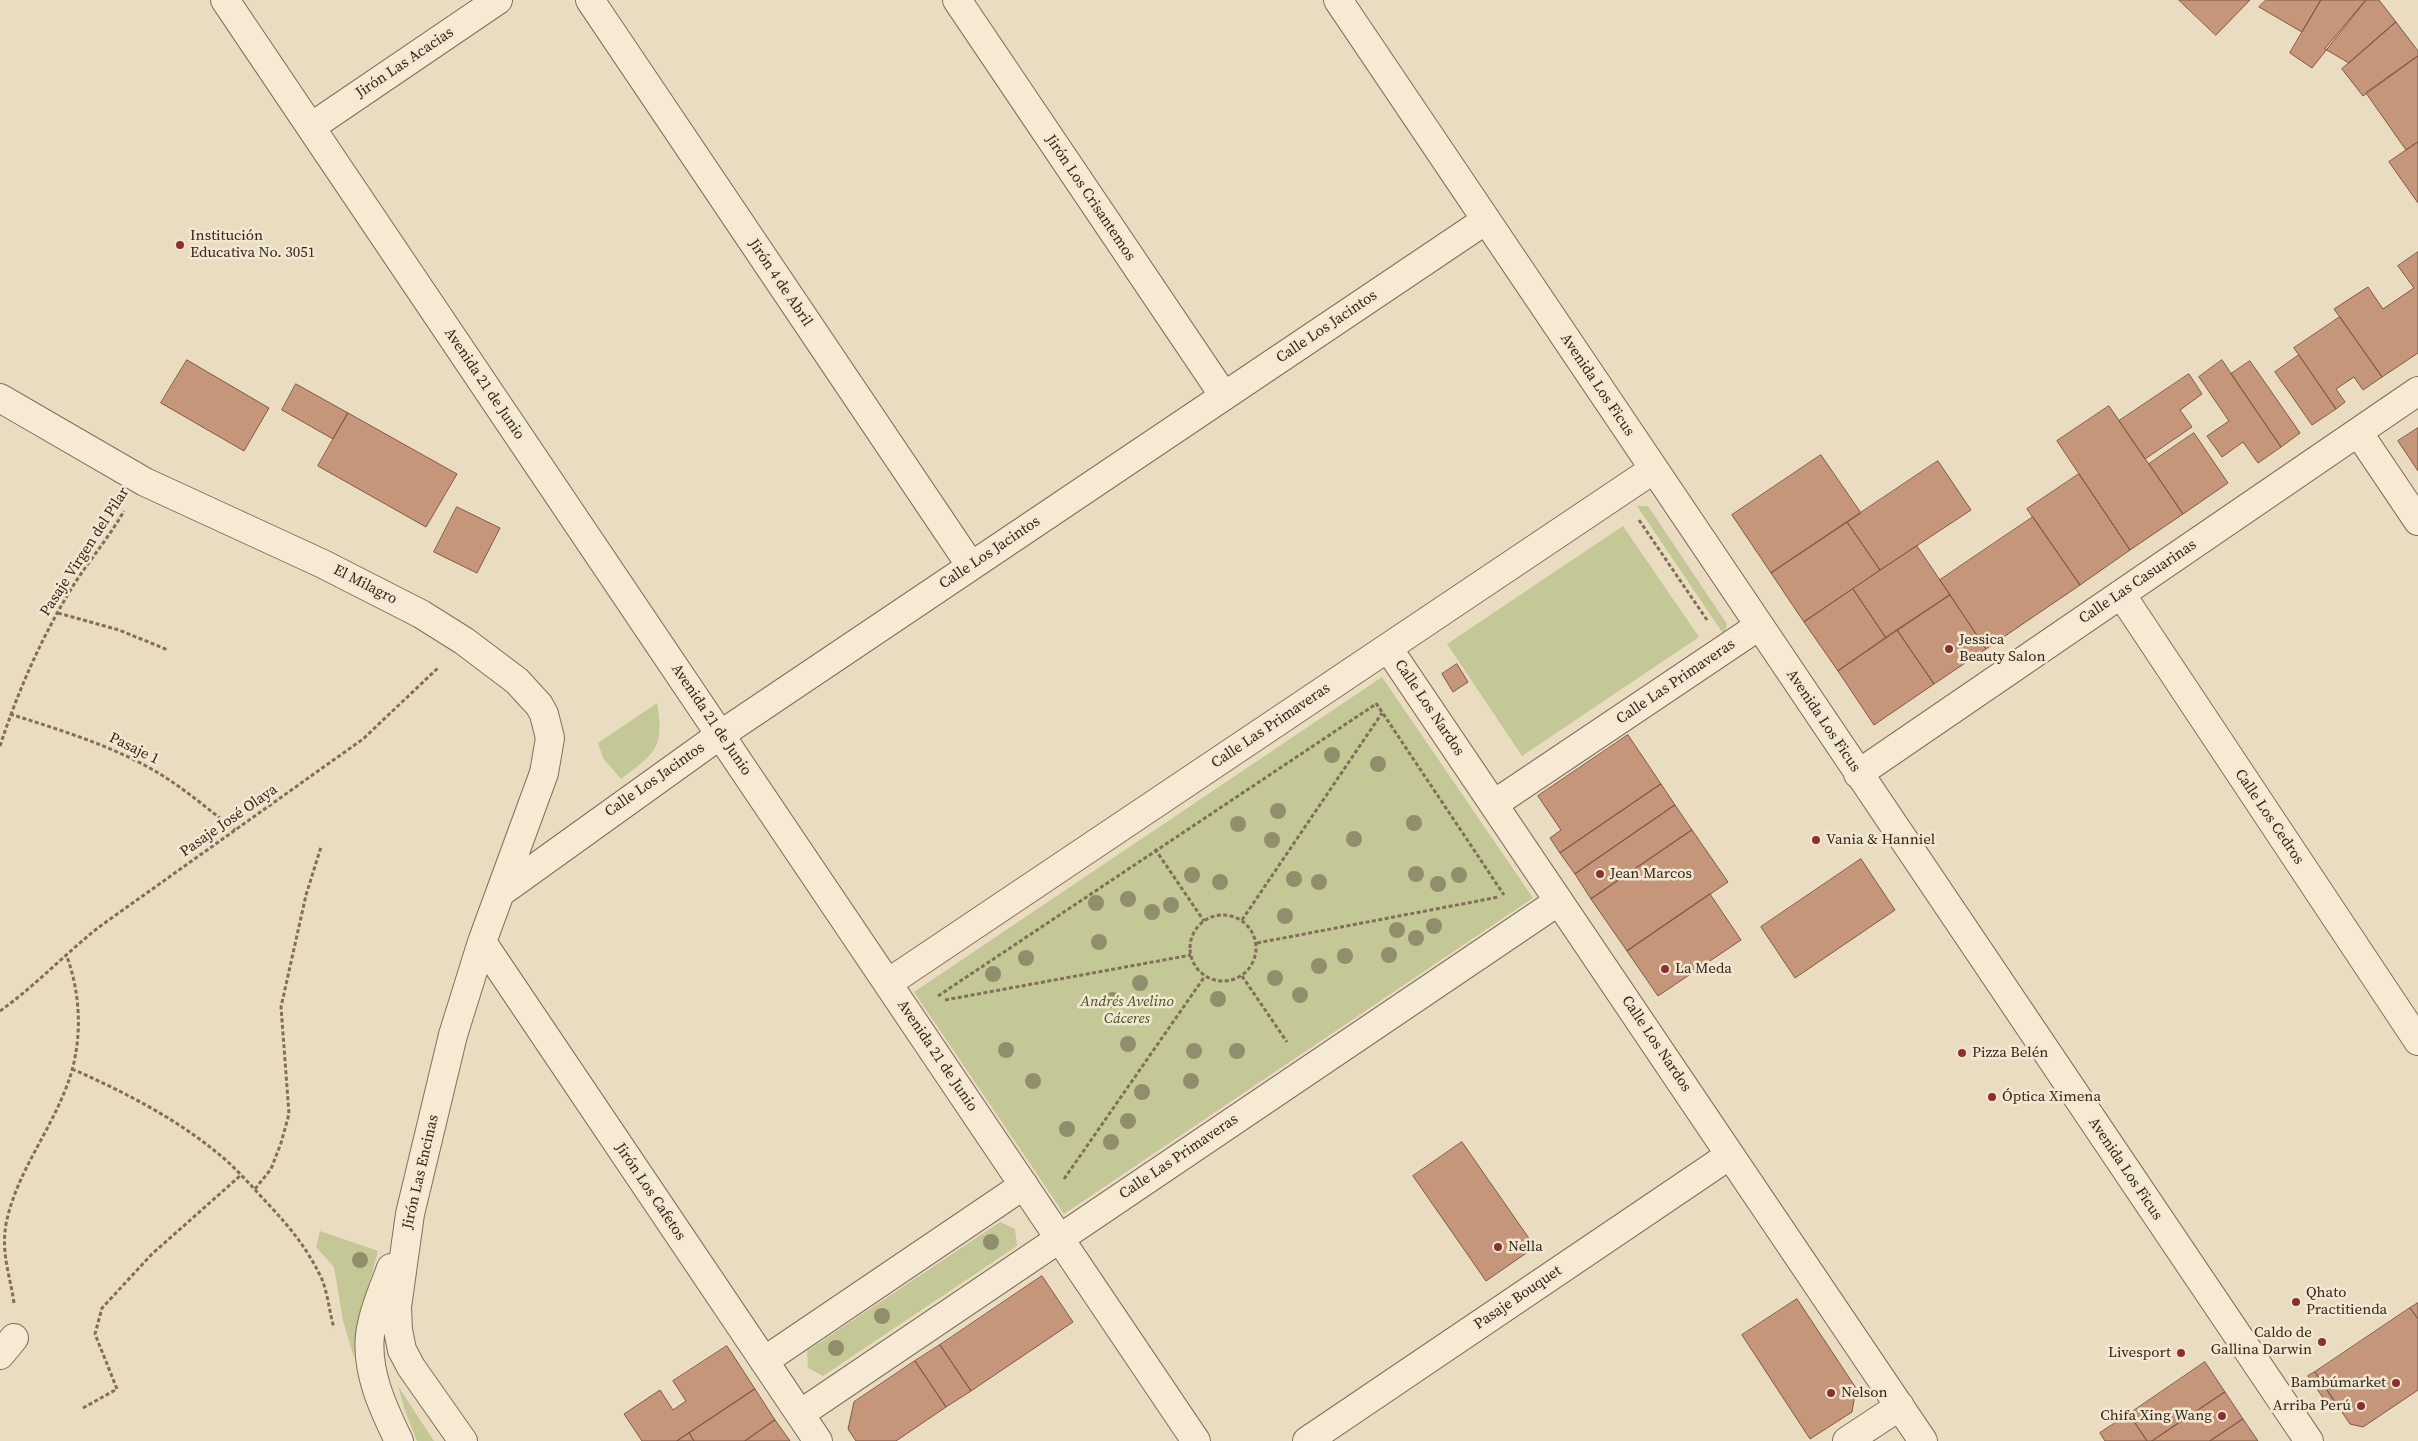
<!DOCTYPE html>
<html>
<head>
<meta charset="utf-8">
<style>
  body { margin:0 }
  canvas { display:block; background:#eadcc1 }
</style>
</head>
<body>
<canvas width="2418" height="1441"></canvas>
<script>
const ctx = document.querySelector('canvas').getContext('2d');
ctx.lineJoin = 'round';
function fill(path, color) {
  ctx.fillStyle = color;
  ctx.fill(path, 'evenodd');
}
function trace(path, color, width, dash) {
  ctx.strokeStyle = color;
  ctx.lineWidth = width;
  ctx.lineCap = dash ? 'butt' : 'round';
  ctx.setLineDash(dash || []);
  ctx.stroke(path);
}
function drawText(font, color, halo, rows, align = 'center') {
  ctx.font = font + ' "Source Serif 4",serif';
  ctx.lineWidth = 5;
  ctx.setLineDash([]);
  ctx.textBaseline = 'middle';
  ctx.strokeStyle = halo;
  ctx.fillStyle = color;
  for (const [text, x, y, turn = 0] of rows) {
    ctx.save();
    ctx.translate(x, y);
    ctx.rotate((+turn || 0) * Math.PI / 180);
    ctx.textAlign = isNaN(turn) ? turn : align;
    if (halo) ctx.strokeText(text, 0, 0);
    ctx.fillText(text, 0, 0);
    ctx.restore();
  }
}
const green = new Path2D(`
  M1637,506H1648L1727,624L1724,635Z
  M1623,526L1699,637L1522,756L1447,644Z
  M1382,677L1533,898L1064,1214L914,992Z
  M657,703C665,748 655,753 621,779L603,758L598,743Z
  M1000,1222L1015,1229L1017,1246L823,1376L808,1368L807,1351Z
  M320,1231L378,1251L356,1332L354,1358L343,1321L334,1267L316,1247Z
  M398,1386L434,1441H417L405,1411Z`);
const building = new Path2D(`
  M2179,0H2250L2216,35Z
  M2266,0H2321L2302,32L2259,7Z
  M2321,0H2366L2312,68L2290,53Z
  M2366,0H2379L2396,22L2349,63L2325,49Z
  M2396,22L2418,51V56L2363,96L2342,69Z
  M2418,56V142L2406,150L2366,93Z
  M2418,142V203L2389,162Z
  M2418,252V353L2382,377L2334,309L2368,287L2383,309L2414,288L2398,266Z
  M2340,317L2382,377L2363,390L2354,377L2336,389L2345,402L2336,409L2294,348Z
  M2299,355L2336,409L2312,425L2275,372Z
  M187,360L269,408L244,451L161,403Z
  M2222,360L2281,447L2258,463L2243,442L2222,457L2207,436L2229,421L2199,377Z
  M2250,361L2300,433L2281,447L2231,374Z
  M2189,374L2202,394L2180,410L2192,427L2145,459L2119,421Z
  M296,384L348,413L333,439L282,410Z
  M2109,406L2183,514L2130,550L2057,441Z
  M348,413L457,474L426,527L318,466Z
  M2418,428V471L2398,441Z
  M2194,433L2228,483L2183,514L2149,464Z
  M1821,455L1861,513L1771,573L1732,515Z
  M1938,461L1971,510L1880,570L1847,522Z
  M2079,474L2130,550L2080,585L2027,509Z
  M457,507L500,528L477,573L434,552Z
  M2033,517L2080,585L1986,649L1940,580Z
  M1847,522L1880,570L1804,622L1771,573Z
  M1917,546L1950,595L1886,638L1853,589Z
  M1853,589L1886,638L1838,671L1804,622Z
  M1950,595L1986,649L1934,684L1897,630Z
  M1897,630L1934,684L1874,725L1838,671Z
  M1457,664L1468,682L1453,692L1442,674Z
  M1628,735L1661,784L1560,853L1550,838L1561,830L1538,796Z
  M1661,784L1675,805L1575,874L1560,853Z
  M1675,805L1692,830L1591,899L1575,874Z
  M1692,830L1728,882L1627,951L1591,899Z
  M1861,859L1895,910L1795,978L1761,927Z
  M1710,894L1741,940L1658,996L1627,951Z
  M1462,1142L1535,1247L1486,1281L1413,1176Z
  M1042,1276L1073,1322L971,1391L940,1345Z
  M1797,1299L1856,1388L1852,1412L1810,1439L1742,1335Z
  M2418,1303V1319L2410,1308Z
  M2410,1308L2418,1319V1390L2363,1427L2350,1424L2315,1372Z
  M940,1345L971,1391L946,1407L915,1361Z
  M727,1346L755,1389L677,1441H642L624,1414L660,1390L673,1410L686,1401L673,1381Z
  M915,1361L946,1407L896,1441H856L848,1429L854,1402Z
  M2205,1362L2225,1392L2152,1441H2147L2129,1414Z
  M2315,1372L2336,1404L2330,1408L2308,1376Z
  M755,1389L775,1420L745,1441H694L689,1433Z
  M2225,1392L2243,1419L2210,1441H2152Z
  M2129,1414L2147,1441H2105L2100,1433Z
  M2243,1419L2258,1441H2210Z
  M775,1420L790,1441H745Z
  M689,1433L694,1441H677Z`);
const path = new Path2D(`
  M1639,520L1707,620
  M58,613L119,630L168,650
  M1376,703L1504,895
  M10,714C60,730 110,745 155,771C184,788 209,810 235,830
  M0,746C17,694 39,643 67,596C84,566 107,541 124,511
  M1155,849L1204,921
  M1190 948a33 33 0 1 1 66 0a33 33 0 1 1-66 0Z
  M1242,920L1382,713
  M1257,943L1499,897
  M1242,976L1287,1042
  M938,996L1376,704
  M945,1000L1191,955
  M0,1011C35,986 65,954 99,927L363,739L439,667
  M72,1069C127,1093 183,1122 228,1162C243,1176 256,1191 270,1206C292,1230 306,1247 321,1277C328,1293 329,1311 334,1328
  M1064,1179L1205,976
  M255,1189L271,1169L281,1143L289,1114L281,1007L306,895L321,847
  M14,1303C10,1275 1,1254 6,1224C16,1174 48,1135 66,1088C83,1046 82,996 66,954
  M83,1408L117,1389L95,1334L102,1308L152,1254L241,1175`);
const minor = new Path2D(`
  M225,0L1196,1441
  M590,0L971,566
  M957,0L1224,396
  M1338,0L2309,1441
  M311,127L498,0
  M0,398L145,482L323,564L421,614L464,641L517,681L539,705L544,714L550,738L544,773L482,942L453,1035L410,1214L397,1307L398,1330L402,1350L411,1367L463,1441
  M2358,432L2418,521
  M2121,594L2418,1041
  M1388,648L1923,1441
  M1858,774L2418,391
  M1494,804L1759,626
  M500,893L720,735L1486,220
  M482,942L818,1441
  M888,983L1654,469
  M391,1268C383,1290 373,1312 370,1335C366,1372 383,1408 399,1441
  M0,1355L14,1338
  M764,1361L1024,1185
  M800,1414L1559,901
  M1307,1441L1730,1155
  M1847,1441L1900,1406`);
const trees = [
  [1332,755],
  [1378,764],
  [1278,811],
  [1414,823],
  [1238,824],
  [1354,839],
  [1272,840],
  [1416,874],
  [1192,875],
  [1459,875],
  [1294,879],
  [1220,882],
  [1319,882],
  [1438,884],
  [1128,899],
  [1096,903],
  [1171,905],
  [1152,912],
  [1285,916],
  [1434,926],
  [1397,930],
  [1416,938],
  [1099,942],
  [1389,955],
  [1345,956],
  [1026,958],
  [1319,966],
  [993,974],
  [1275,978],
  [1140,983],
  [1300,995],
  [1218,999],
  [1113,1000],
  [1128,1044],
  [1006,1050],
  [1194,1051],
  [1237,1051],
  [1033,1081],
  [1191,1081],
  [1142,1092],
  [1128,1121],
  [1067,1129],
  [1111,1142],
  [991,1242],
  [360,1260],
  [882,1316],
  [836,1348]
];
const markers = [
  [180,245,5,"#8d2e33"],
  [1949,649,5,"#8d2e33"],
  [1816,840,5,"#8d2e33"],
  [1600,874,5,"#8d2e33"],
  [1665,969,5,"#8d2e33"],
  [1962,1053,5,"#8d2e33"],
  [1992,1097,5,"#8d2e33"],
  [1498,1247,5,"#8d2e33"],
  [2296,1302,5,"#8d2e33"],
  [2322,1342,5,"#8d2e33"],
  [2181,1353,5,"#8d2e33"],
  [2396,1383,5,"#8d2e33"],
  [1831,1393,5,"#8d2e33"],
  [2361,1406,5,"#8d2e33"],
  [2222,1416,5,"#8d2e33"]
];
const streetNames = [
  ["Jirón Las Acacias",405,63,-34],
  ["Jirón Los Crisantemos",1090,198,56],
  ["Jirón 4 de Abril",780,283,56],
  ["Calle Los Jacintos",1327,327,-34],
  ["Avenida 21 de Junio",484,384,56],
  ["Avenida Los Ficus",1597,385,56],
  ["Pasaje Virgen del Pilar",85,552,-57],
  ["Calle Los Jacintos",990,553,-34],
  ["Calle Las Casuarinas",2138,582,-34],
  ["El Milagro",365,585,27],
  ["Calle Las Primaveras",1676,682,-34],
  ["Calle Los Nardos",1429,708,56],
  ["Avenida 21 de Junio",711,720,56],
  ["Avenida Los Ficus",1823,721,56],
  ["Calle Las Primaveras",1271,726,-34],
  ["Pasaje 1",134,749,26],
  ["Calle Los Jacintos",655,780,-35],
  ["Calle Los Cedros",2269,817,56],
  ["Pasaje José Olaya",229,821,-35],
  ["Calle Los Nardos",1656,1044,56],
  ["Avenida 21 de Junio",937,1056,56],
  ["Calle Las Primaveras",1179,1157,-34],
  ["Avenida Los Ficus",2125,1169,56],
  ["Jirón Las Encinas",421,1172,-77],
  ["Jirón Los Cafetos",650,1192,56],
  ["Pasaje Bouquet",1518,1298,-34]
];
const poiNames = [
  ["Institución",190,236],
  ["Educativa No. 3051",190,253],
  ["Jessica",1959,640],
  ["Beauty Salon",1959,657],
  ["Vania & Hanniel",1826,840],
  ["Jean Marcos",1610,874],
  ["La Meda",1675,969],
  ["Pizza Belén",1972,1053],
  ["Óptica Ximena",2002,1097],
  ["Nella",1508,1247],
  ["Qhato",2306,1293],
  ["Practitienda",2306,1310],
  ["Caldo de",2312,1333,"right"],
  ["Gallina Darwin",2312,1350,"right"],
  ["Livesport",2171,1353,"right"],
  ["Bambúmarket",2386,1383,"right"],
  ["Nelson",1841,1393],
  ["Arriba Perú",2351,1406,"right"],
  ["Chifa Xing Wang",2212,1416,"right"]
];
const parkNames = [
  ["Andrés Avelino",1127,1002],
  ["Cáceres",1127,1019]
];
fill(green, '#c4c796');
fill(building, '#c6967a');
trace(building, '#805842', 1);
trace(minor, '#836e5a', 30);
trace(path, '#836e5a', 3, [4, 2.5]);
trace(minor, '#f6ead4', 28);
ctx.fillStyle = '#908e6b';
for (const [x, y] of trees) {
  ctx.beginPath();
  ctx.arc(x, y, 8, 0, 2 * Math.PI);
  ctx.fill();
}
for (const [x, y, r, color] of markers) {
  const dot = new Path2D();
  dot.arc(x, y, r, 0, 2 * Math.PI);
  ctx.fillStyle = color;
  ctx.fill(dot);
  trace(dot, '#f2e7d0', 2);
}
drawText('15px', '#33271d', '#f2e7d0', streetNames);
drawText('15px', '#33271d', '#f2e7d0', poiNames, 'left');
drawText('italic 15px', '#464e25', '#f2e7d0', parkNames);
</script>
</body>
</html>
